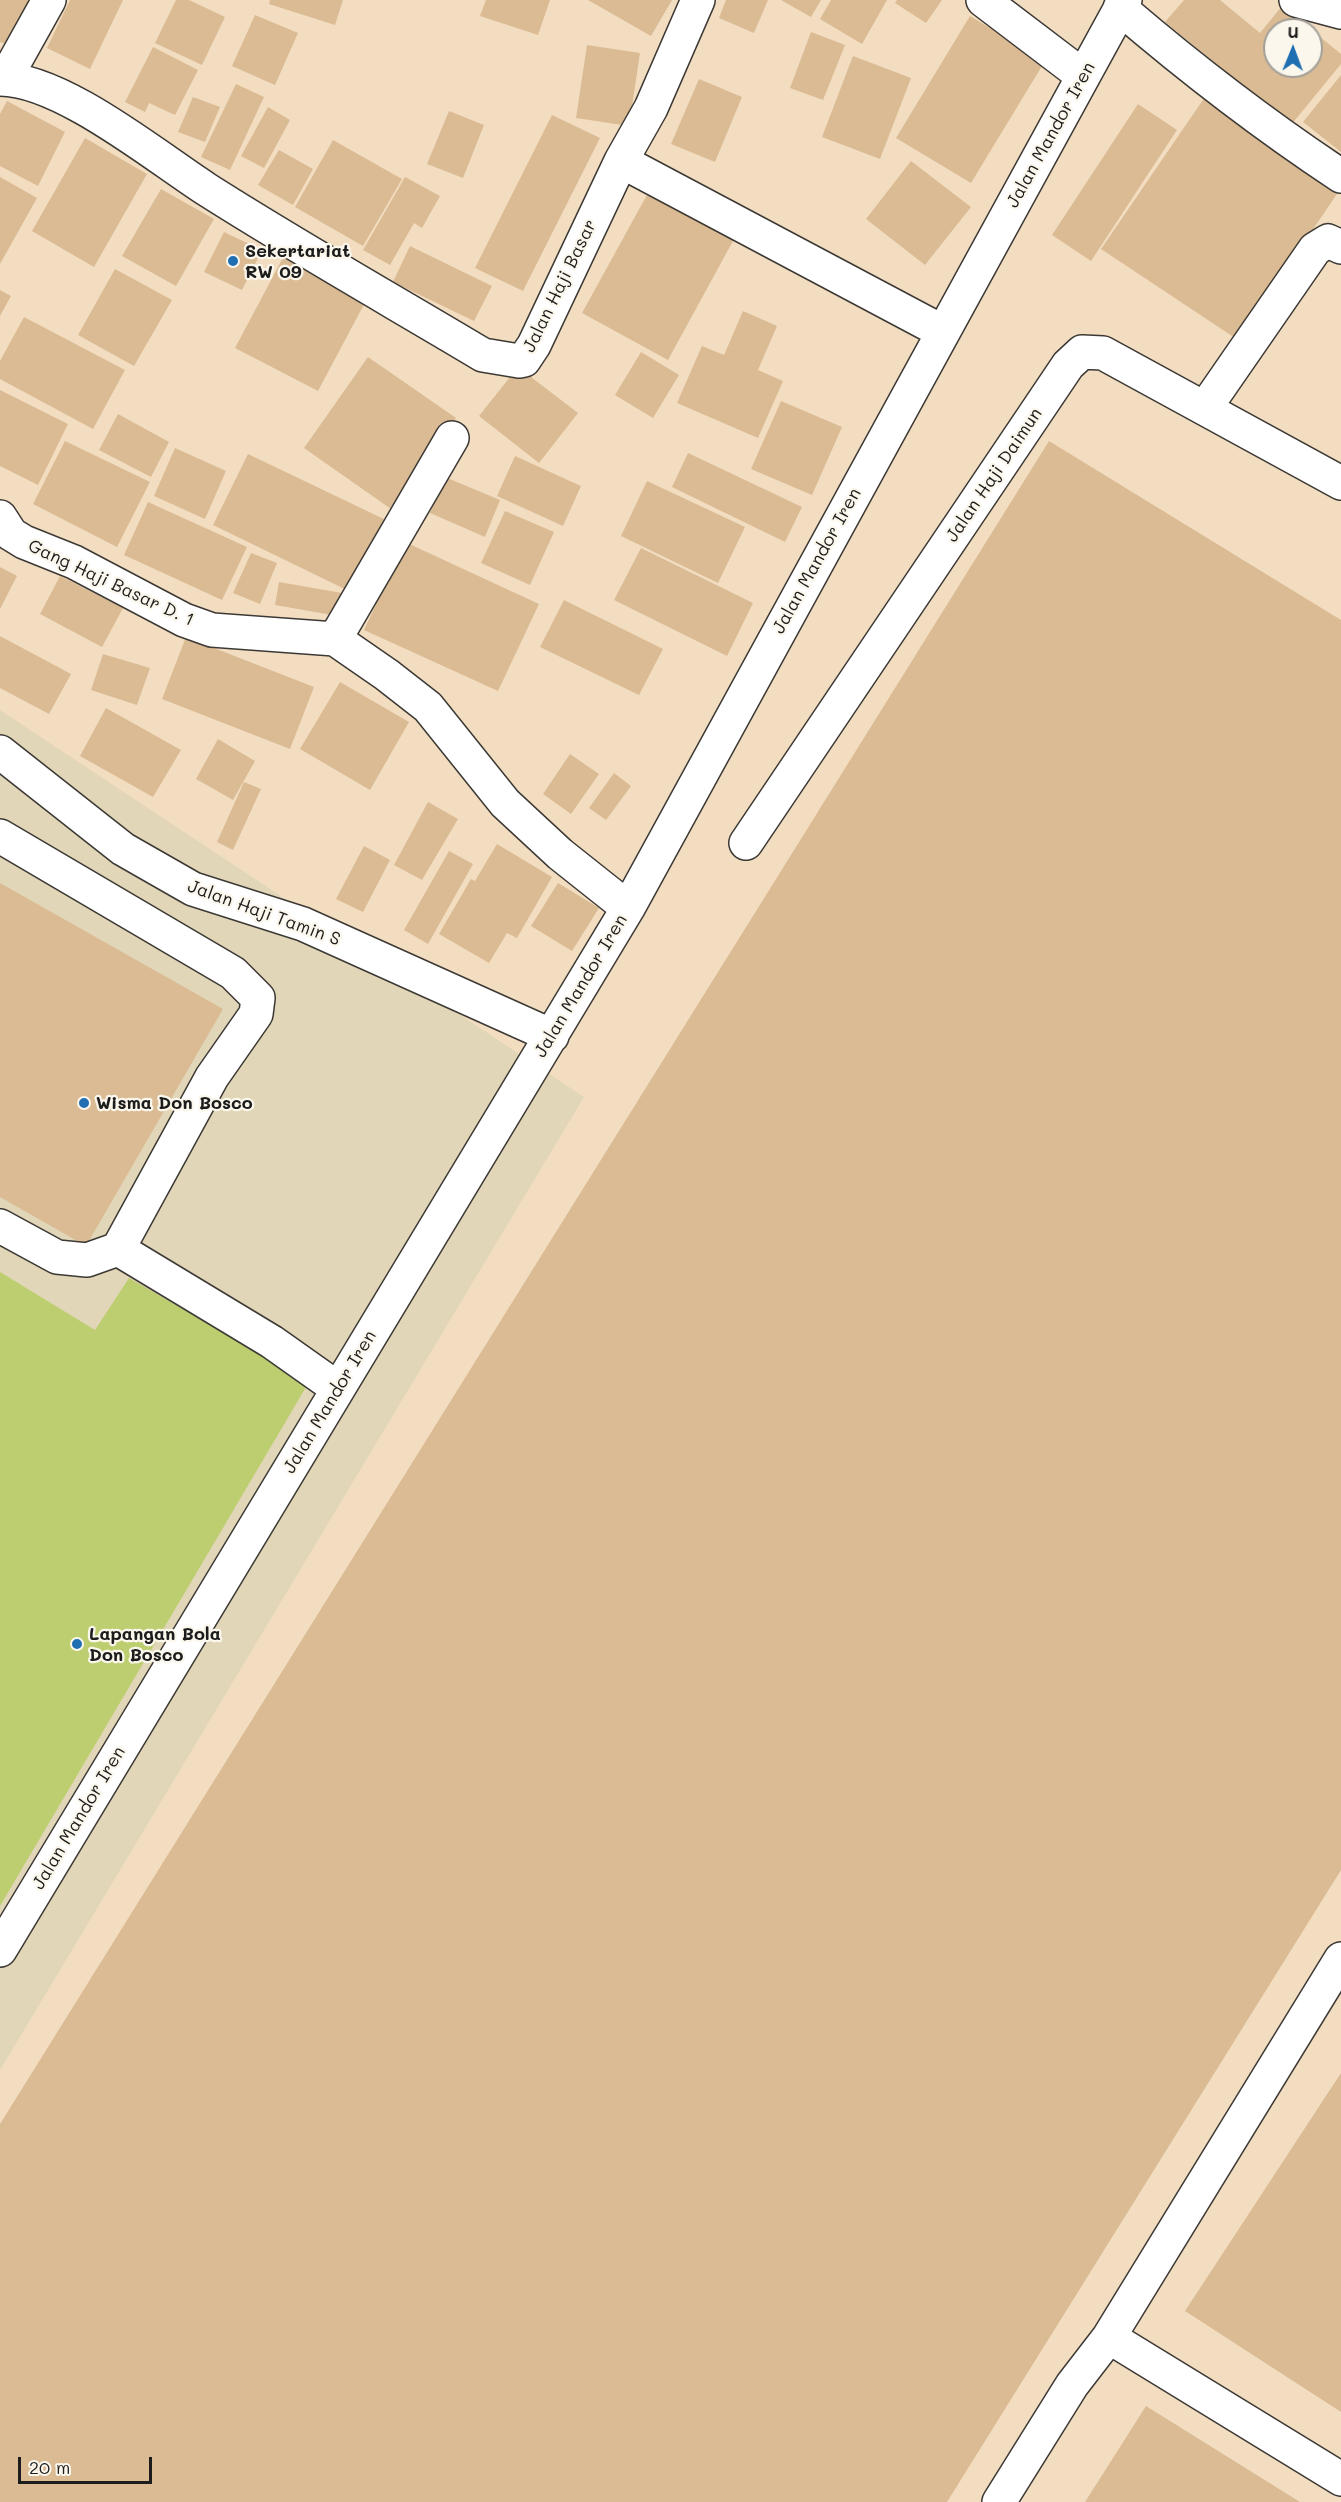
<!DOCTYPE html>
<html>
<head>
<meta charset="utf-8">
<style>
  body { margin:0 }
  #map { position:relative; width:1341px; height:2502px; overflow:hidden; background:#f3ddc0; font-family:Mali,sans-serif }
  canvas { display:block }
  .north { position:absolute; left:1263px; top:18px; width:60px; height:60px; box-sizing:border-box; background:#fbf7ec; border:2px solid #a29f99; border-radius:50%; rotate:1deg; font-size:16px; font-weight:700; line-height:24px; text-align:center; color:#1c1c1c }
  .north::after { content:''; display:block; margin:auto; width:21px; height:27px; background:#1f6fb2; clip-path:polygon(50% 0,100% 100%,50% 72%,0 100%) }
  .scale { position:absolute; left:18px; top:2457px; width:134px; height:27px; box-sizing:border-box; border:3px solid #1c1c1c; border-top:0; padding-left:8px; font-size:18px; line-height:21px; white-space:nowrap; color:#1c1c1c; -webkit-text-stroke:4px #fbf7ec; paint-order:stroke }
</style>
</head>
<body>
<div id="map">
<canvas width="1341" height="2502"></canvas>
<div class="north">U</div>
<div class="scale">20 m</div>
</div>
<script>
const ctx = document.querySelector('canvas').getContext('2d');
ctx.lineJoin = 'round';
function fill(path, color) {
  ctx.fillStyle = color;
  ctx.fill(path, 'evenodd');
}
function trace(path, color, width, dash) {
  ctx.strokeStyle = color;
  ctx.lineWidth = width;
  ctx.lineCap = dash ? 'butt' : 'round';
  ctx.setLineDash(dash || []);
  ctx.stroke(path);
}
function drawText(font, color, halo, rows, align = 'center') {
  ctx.font = font + ' Mali,sans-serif';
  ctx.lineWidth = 4.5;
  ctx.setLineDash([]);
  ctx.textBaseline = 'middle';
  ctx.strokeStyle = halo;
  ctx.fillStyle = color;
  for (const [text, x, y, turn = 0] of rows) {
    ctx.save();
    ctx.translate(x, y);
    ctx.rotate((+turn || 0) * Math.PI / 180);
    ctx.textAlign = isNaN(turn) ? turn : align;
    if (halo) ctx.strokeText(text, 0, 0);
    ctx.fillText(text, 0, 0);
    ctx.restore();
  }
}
const built = new Path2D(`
  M0,710L584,1097L0,2070Z`);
const green = new Path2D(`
  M0,1272L95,1330L129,1278L309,1382L0,1906Z`);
const building = new Path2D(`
  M0,0H30L13,46L0,42Z
  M70,0H123L90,69L47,48Z
  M176,0H189L225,17L202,65L155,43Z
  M270,0H343L335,25L269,4Z
  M486,0H550L538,35L480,16Z
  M588,0H672L651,36Z
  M726,0H768L754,33L719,18Z
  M781,0H821L811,17Z
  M831,0H887L862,44L820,19Z
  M897,0H942L926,23L895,3Z
  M1184,0H1220L1260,33L1282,6L1341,54V64L1291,125L1165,22ZM1275,30H1311V66H1275Z
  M255,15L298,33L275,85L232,66Z
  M970,16L1045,61L971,183L896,138Z
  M811,32L845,45L823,100L790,88Z
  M587,45L640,53L629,126L576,118Z
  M153,47L198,70L175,115L149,103L145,112L125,102Z
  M853,56L911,78L880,159L822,137Z
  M1341,75V152L1303,122Z
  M699,79L742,97L715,162L671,144Z
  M236,84L264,97L230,170L201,157Z
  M1209,91L1341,188L1238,340L1101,249Z
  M193,97L220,107L205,142L178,132Z
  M7,101L65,132L38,186L0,166V114Z
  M1138,104L1177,130L1091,261L1052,235Z
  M268,107L290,120L264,168L241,156Z
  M449,111L484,125L463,178L427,164Z
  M552,115L600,138L523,291L475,268Z
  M85,138L147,174L94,267L32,231Z
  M333,140L402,179L363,246L295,207Z
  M279,150L313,169L293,205L258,185Z
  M911,161L971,207L925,265L866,219Z
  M0,177L37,198L0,264Z
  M405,177L440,196L422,228L414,223L390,265L363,250Z
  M653,184L739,230L668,360L582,313Z
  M161,189L214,219L176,286L122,256Z
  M224,232L262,250L242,290L204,272Z
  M410,246L492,286L474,321L393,282Z
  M286,252L369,295L318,391L235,348Z
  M115,269L172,300L134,366L78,335Z
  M0,290L11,296L0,316Z
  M743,311L777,326L758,370L783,381L758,438L677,403L702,346L724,355Z
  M24,317L125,370L93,429L0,379V361Z
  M641,352L679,375L653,418L615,395Z
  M368,357L456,418L391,509L304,448Z
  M518,367L578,413L539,463L479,416Z
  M0,390L68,424L38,485L0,466Z
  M781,401L842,427L812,495L751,469Z
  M118,414L169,442L151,477L99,450Z
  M65,441L150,482L117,547L33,504Z
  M1049,441L1341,620V1870L947,2502H0V2124Z
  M175,448L226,471L205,519L154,496Z
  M688,453L802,507L785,542L672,487Z
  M248,454L388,521L353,593L213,525Z
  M515,456L581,486L563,526L497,496Z
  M445,477L500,500L485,537L430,513Z
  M647,481L745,527L718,583L621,536Z
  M148,502L247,547L222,600L124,555Z
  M505,511L554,532L530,585L481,563Z
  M405,542L539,604L498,691L364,630Z
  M641,548L753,603L727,656L614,600Z
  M251,553L277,563L260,604L233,593Z
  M0,567L17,576L0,609Z
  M60,576L123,608L102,647L40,614Z
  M279,582L342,593L338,616L275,605Z
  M564,600L663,649L639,695L540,647Z
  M0,636L71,674L49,714L0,688Z
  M186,637L314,687L290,749L162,699Z
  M103,654L150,668L137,705L91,690Z
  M340,682L409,722L370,790L300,749Z
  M106,708L181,750L153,797L80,756Z
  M218,739L255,761L233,800L196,779Z
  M570,754L599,774L571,814L543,794Z
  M614,773L631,786L606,820L589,808Z
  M244,782L261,789L233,850L217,842Z
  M428,802L458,819L422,880L394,865Z
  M497,844L552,877L517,938L507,933L489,963L439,934L471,879L475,881Z
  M364,846L390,860L363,912L336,899Z
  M449,851L473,864L428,944L404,930Z
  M0,883L223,1009L86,1246L0,1197Z
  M558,883L599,908L572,951L531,926Z
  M1341,2073V2412L1185,2311Z
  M1146,2406L1300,2502H1085Z`);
const minor = new Path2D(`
  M983,0L1083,76
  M1296,0L1341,12
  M1120,8C1190,68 1264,125 1341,176
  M0,79C61,79 155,156 206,189C297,247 391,300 483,355L519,361L524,360L534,345L621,161L943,332
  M5,79L49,0
  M621,161L651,108L698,0
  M1205,408L1315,249L1328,241L1341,247
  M0,517L11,534L24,542L74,562L184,620L212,630L335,639L387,675L428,707L505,803L560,854L628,908
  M335,639L452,438
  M0,752L123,849L193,889L303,924L552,1036
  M0,836L233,973L258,998L256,1014L212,1077L118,1249L87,1260L57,1257L0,1226
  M746,843L1068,365L1082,352L1103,353L1341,483
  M118,1249L272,1342L337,1388
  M0,1950L628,908L1125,0
  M1109,2337L1341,2479
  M999,2502L1072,2385L1109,2337L1341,1959`);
const markers = [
  [233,261,6,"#1f6fb2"],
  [84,1103,6,"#1f6fb2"],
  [77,1644,6,"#1f6fb2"]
];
const streetNames = [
  ["Jalan Mandor Iren",1051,135,-61],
  ["Jalan Haji Basar",560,286,-64],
  ["Jalan Haji Daimun",994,475,-56],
  ["Jalan Mandor Iren",817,561,-61],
  ["Gang Haji Basar D. 1",111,583,25],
  ["Jalan Haji Tamin S",264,913,20],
  ["Jalan Mandor Iren",581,986,-59],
  ["Jalan Mandor Iren",330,1402,-59],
  ["Jalan Mandor Iren",79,1818,-59]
];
const poiNames = [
  ["Sekertariat",245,251],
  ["RW 09",245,272],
  ["Wisma Don Bosco",96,1103],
  ["Lapangan Bola",89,1634],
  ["Don Bosco",89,1655]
];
fill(built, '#e1d6b7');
fill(green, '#bdce70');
fill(building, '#dabb94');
trace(minor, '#3c3935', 36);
trace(minor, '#fff', 33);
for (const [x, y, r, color] of markers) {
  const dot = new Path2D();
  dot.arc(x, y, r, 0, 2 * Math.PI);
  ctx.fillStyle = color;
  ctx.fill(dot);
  trace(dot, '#fbf7ec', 2);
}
drawText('18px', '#1c1c1c', '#fbf7ec', streetNames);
drawText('bold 18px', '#1c1c1c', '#fbf7ec', poiNames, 'left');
</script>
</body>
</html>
